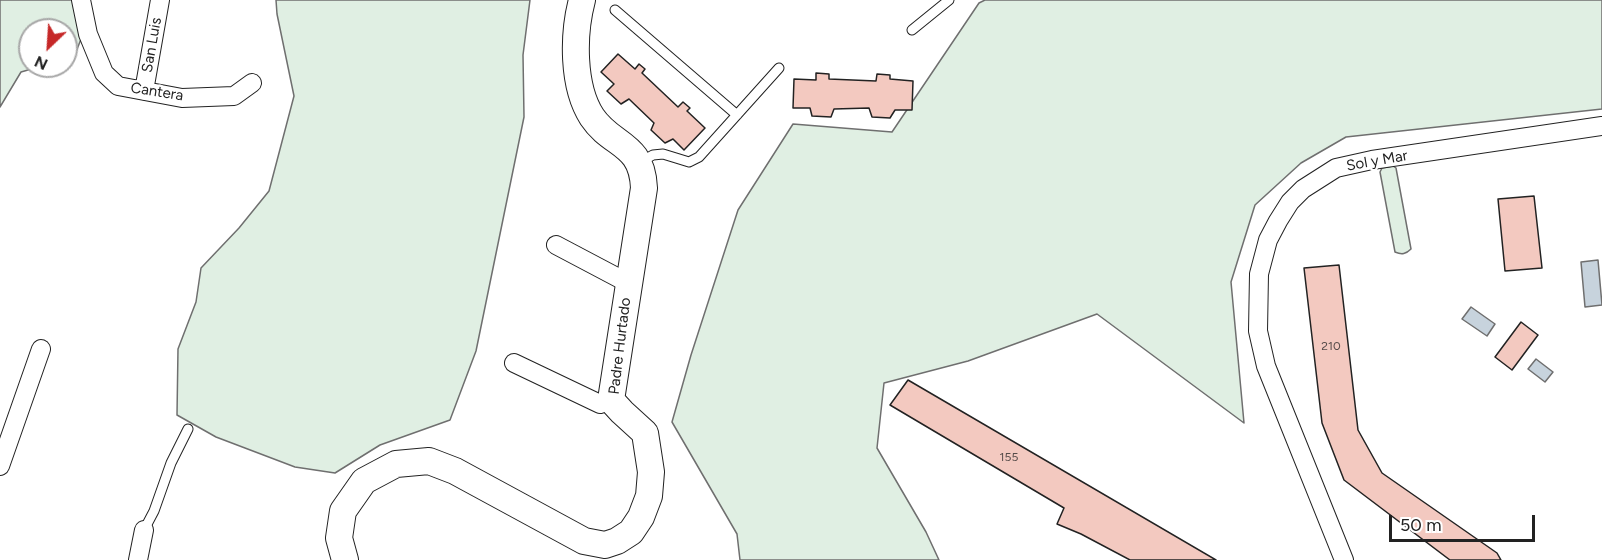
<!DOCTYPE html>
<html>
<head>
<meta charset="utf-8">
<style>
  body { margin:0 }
  #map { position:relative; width:1602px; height:560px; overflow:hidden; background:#fff; font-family:Figtree,sans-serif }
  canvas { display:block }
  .north { position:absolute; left:18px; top:18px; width:60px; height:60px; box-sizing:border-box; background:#fff; border:2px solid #a7a7a7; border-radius:50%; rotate:205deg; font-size:16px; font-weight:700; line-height:24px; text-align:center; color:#222 }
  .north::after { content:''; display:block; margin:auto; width:21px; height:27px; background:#c62828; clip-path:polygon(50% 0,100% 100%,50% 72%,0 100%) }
  .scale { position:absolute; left:1389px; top:515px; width:146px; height:27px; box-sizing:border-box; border:3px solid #222; border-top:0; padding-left:8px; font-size:18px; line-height:21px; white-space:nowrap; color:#222; -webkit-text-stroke:4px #fff; paint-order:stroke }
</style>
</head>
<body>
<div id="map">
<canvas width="1602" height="560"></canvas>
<div class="north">N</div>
<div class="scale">50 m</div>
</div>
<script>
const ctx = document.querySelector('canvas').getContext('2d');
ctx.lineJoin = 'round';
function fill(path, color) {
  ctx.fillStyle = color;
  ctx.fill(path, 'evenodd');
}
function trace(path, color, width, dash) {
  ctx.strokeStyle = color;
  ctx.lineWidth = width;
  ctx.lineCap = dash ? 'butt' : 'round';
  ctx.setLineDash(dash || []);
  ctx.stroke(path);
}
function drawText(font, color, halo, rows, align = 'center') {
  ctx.font = font + ' Figtree,sans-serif';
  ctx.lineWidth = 4.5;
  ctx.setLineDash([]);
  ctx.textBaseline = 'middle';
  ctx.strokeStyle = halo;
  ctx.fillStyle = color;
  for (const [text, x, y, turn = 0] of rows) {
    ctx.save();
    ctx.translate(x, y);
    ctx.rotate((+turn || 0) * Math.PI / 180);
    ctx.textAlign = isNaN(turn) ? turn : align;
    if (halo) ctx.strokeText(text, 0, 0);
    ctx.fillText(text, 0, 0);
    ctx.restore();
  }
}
const green = new Path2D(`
  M0,0H76L86,26L71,65H66V30H30V66H42L21,72L0,107Z
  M276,0H530L523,55L524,117L476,351L450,420L380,445L335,473L295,467L216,437L177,415L178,349L196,302L201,268L239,228L269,191L294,96L277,14Z
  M985,0H1602V109L1346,137L1301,163L1255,205L1231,282L1244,423L1097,314L968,361L884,383L877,448L926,532L939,560H740L737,534L672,422L691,355L738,210L793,124L892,132L979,3Z
  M1393,166L1396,168L1411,249C1406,254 1402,255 1395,252L1380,172L1382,168Z`);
const water = new Path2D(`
  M1598,260L1602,305L1585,307L1581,262Z
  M1471,307L1495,324L1487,336L1462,319Z
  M1536,359L1553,372L1545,382L1528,369Z`);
const building = new Path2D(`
  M618,54L635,69L639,64L645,69L642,73L678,107L683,102L690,108L687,111L705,128L684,150L673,139L665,143L651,130L654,123L629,99L621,104L607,91L614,84L601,72Z
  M816,73L829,74V79L876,81L877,74L890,75V79L913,81L912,110H895L890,118L872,117L869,108L834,109L831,117L812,116L810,108H793L794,79L816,80Z
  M1534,196L1542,268L1505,271L1498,199Z
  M1339,265L1358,430L1382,473L1497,553L1501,560H1450L1344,480L1322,423L1304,268Z
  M1521,322L1538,335L1512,370L1495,357Z
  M908,380L1216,560H1130L1081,534L1057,524L1064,508L890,405Z`);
const lane = new Path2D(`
  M615,10L737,115
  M912,30L949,0
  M640,162L653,155L663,154L689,162L699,157L779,68
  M144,530L154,511L171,463L188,429`);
const street = new Path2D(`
  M81,0L88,34L104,73L118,86L182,98L234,96L252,83
  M144,91L160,0
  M556,245L628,283
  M514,363L600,404L611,400
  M0,466L41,349
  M138,560L144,530
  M1344,560L1266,366L1258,331L1259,274L1268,240L1278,221L1290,202L1303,189L1336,168L1372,160L1602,126`);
const secondary = new Path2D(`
  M345,560L339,538L343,511L364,481L396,464L429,461L455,471L584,541L605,545L617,541L631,532L641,517L649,496L651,472L645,433L622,412L611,400L644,188C642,142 612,147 592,117C572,86 573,34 582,0`);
const numberNames = [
  ["210",1331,346],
  ["155",1009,457]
];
const streetNames = [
  ["San Luis",152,45,-80],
  ["Cantera",157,92,9],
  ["Sol y Mar",1377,161,-10],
  ["Padre Hurtado",620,346,-83]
];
fill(green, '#e0efe3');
trace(green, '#6f6f6f', 1.5);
fill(water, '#c7d3dd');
trace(water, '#6f6f6f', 1.5);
fill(building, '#f3c9c0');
trace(building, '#222', 1.5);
trace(lane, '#222', 11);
trace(street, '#222', 20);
trace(secondary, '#222', 28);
trace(lane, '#fff', 9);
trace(street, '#fff', 18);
trace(secondary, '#fff', 26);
drawText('12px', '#564c4a', null, numberNames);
drawText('15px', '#222', '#fff', streetNames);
</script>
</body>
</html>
